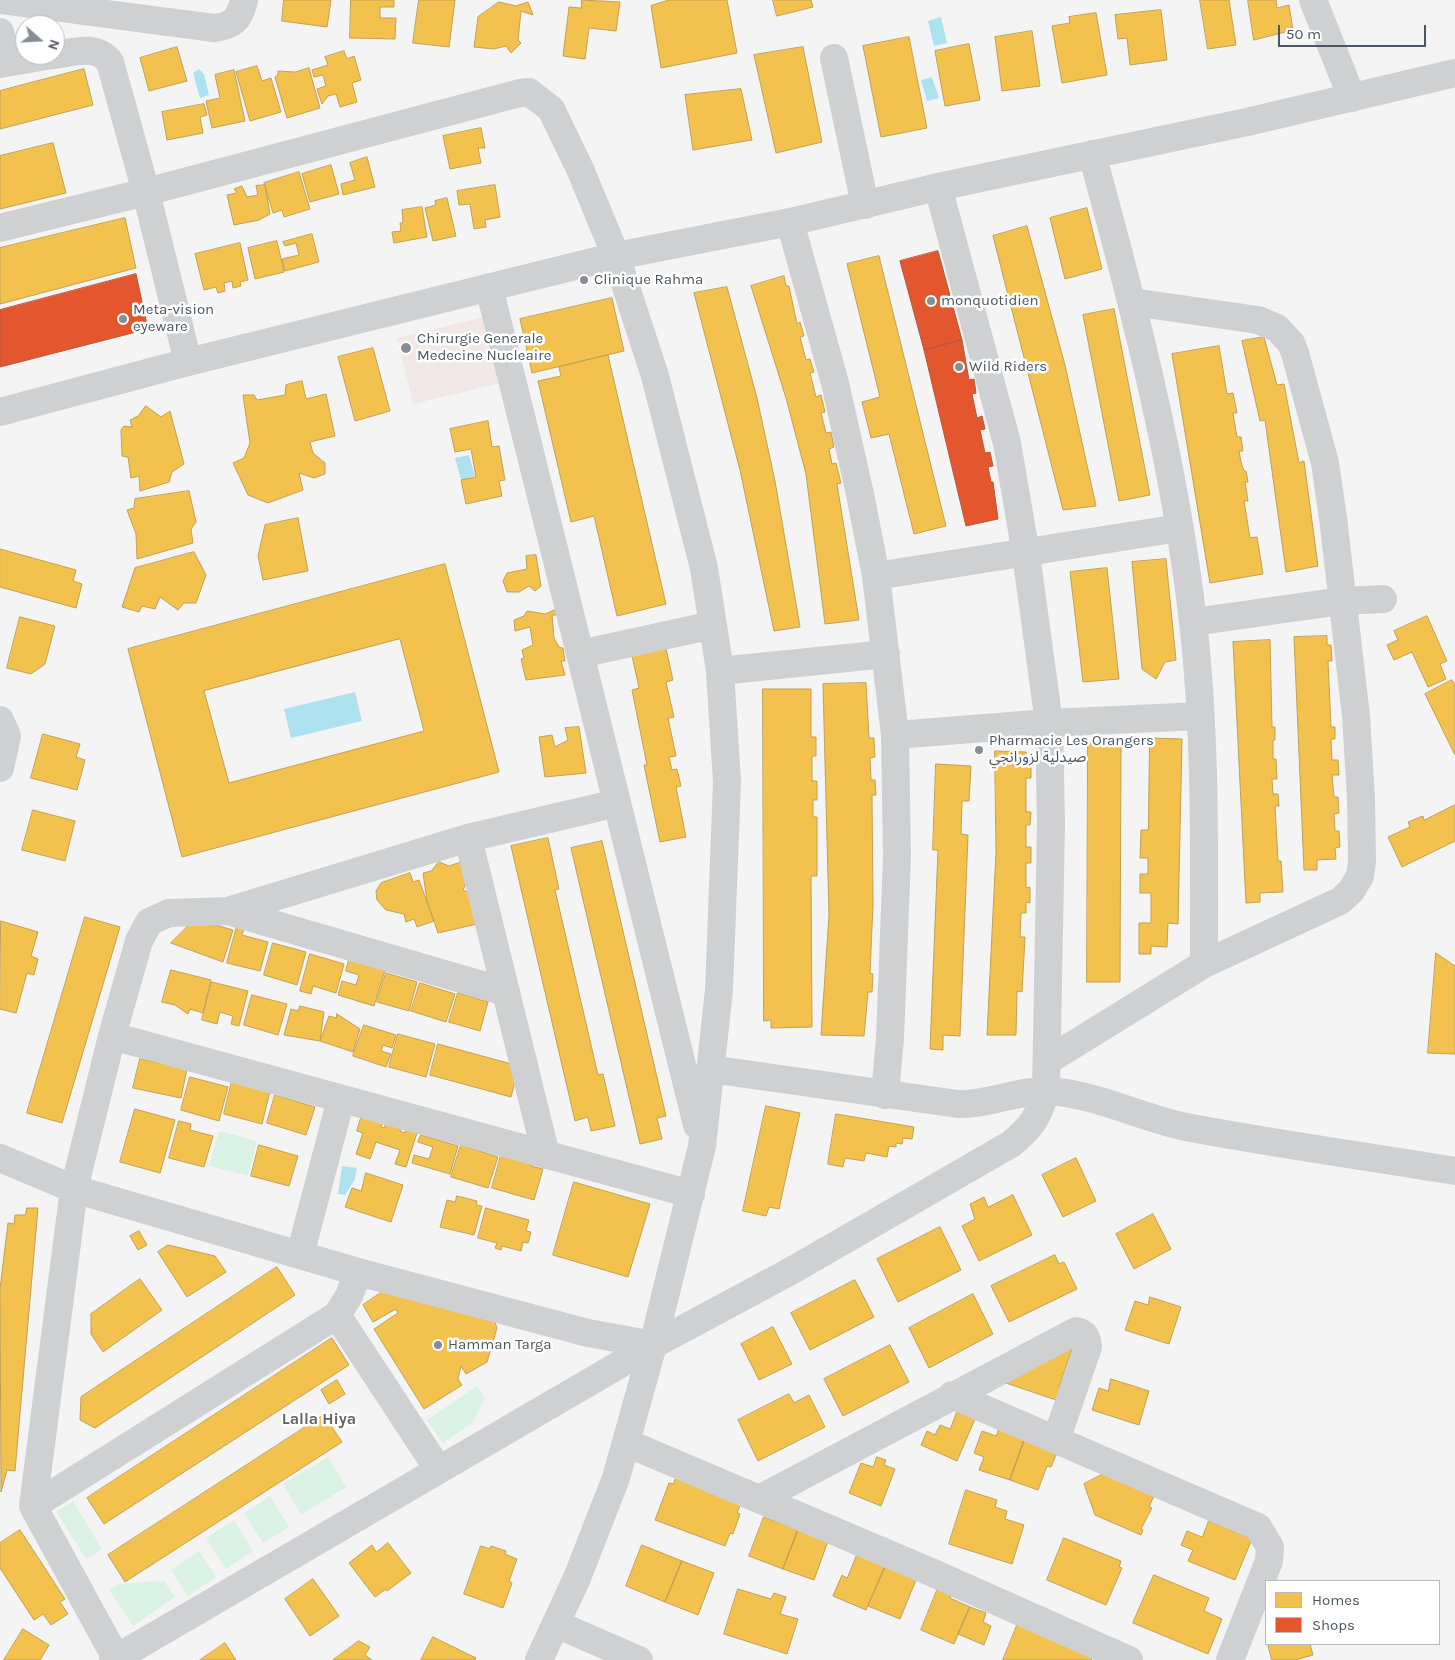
<!DOCTYPE html>
<html>
<head>
<meta charset="utf-8">
<style>
  body { margin:0 }
  #map { position:relative; width:1455px; height:1660px; overflow:hidden; background:#f4f4f4; font-family:Karla,sans-serif }
  canvas { display:block }
  .legend { position:absolute; left:1265px; top:1580px; width:175px; height:65px; box-sizing:border-box; background:#fff; border:1px solid #b7bbc0; margin:0; padding:6px 9px; list-style:none; font-size:15px; color:#4a5661 }
  .legend li { display:flex; align-items:center; gap:10px; height:25px }
  .legend b { width:25px; border:1px solid #b7bbc0 }
  .north { position:absolute; left:15px; top:15px; width:50px; height:50px; box-sizing:border-box; background:#fff; border:1px solid #b7bbc0; border-radius:50%; rotate:109deg; font-size:14px; font-weight:700; line-height:20px; text-align:center; color:#4a5661 }
  .north::after { content:''; display:block; margin:auto; width:18px; height:22px; background:#868d94; clip-path:polygon(50% 0,100% 100%,50% 72%,0 100%) }
  .scale { position:absolute; left:1278px; top:25px; width:148px; height:22px; box-sizing:border-box; border:2px solid #4a5661; border-top:0; padding-left:6px; font-size:15px; line-height:18px; white-space:nowrap; color:#4a5661; -webkit-text-stroke:4px #fff; paint-order:stroke }
</style>
</head>
<body>
<div id="map">
<canvas width="1455" height="1660"></canvas>
<ul class="legend">
<li><b style="height:14px;background:#f2c14e"></b>Homes</li>
<li><b style="height:14px;background:#e4572e"></b>Shops</li>
</ul>
<div class="north">N</div>
<div class="scale">50 m</div>
</div>
<script>
const ctx = document.querySelector('canvas').getContext('2d');
ctx.lineJoin = 'round';
function fill(path, color) {
  ctx.fillStyle = color;
  ctx.fill(path, 'evenodd');
}
function trace(path, color, width, dash) {
  ctx.strokeStyle = color;
  ctx.lineWidth = width;
  ctx.lineCap = dash ? 'butt' : 'round';
  ctx.setLineDash(dash || []);
  ctx.stroke(path);
}
function drawText(font, color, halo, rows, align = 'center') {
  ctx.font = font + ' Karla,"Noto Sans Arabic",sans-serif';
  ctx.lineWidth = 5;
  ctx.setLineDash([]);
  ctx.textBaseline = 'middle';
  ctx.strokeStyle = halo;
  ctx.fillStyle = color;
  for (const [text, x, y, turn = 0] of rows) {
    ctx.save();
    ctx.translate(x, y);
    ctx.rotate((+turn || 0) * Math.PI / 180);
    ctx.textAlign = isNaN(turn) ? turn : align;
    if (halo) ctx.strokeText(text, 0, 0);
    ctx.fillText(text, 0, 0);
    ctx.restore();
  }
}
const medical = new Path2D(`
  M484,317L500,383L413,404L397,338Z`);
const green = new Path2D(`
  M219,1131L257,1141L248,1176L209,1166Z
  M477,1386L485,1398L473,1422L443,1443L427,1420Z
  M328,1457L346,1487L301,1515L283,1484Z
  M270,1496L289,1527L263,1543L244,1513Z
  M73,1501L102,1549L86,1559L56,1511Z
  M234,1520L253,1551L226,1569L206,1538Z
  M199,1551L216,1577L188,1596L171,1570Z
  M164,1581L175,1597L133,1626L109,1590L118,1584Z`);
const water = new Path2D(`
  M941,17L947,43L934,46L928,21Z
  M199,69L204,74L209,95L200,98L193,73Z
  M932,77L939,98L927,101L921,80Z
  M469,455L475,476L461,480L455,458Z
  M355,692L362,721L291,738L284,709Z
  M342,1166L357,1168L355,1179L345,1195L338,1194Z`);
const homes = new Path2D(`
  M284,0H331L327,27L282,21Z
  M351,0H394V7H380V18H396L395,39L350,38Z
  M419,0H455L449,47L413,43Z
  M582,0L620,2L616,31L589,28L585,59L563,56L569,7L581,8Z
  M669,0H727L737,53L661,68L651,6Z
  M773,0H811L813,7L777,16Z
  M1200,0H1229L1236,45L1208,49Z
  M1248,0H1276L1277,8L1289,5L1293,30L1254,40Z
  M499,2L516,6L528,2L533,15L521,11L518,40L521,43L511,53L506,46L494,49L474,47L478,17Z
  M1161,10L1167,60L1130,65L1127,38L1118,39L1115,15Z
  M1096,13L1107,75L1062,83L1052,26L1070,23L1069,17Z
  M1032,31L1040,86L1002,91L995,37Z
  M909,37L927,128L881,137L863,46Z
  M969,44L980,100L945,106L935,51Z
  M177,47L187,81L149,91L140,58Z
  M803,47L822,142L776,153L754,55Z
  M344,51L347,59L354,56L361,80L352,83L357,102L340,107L336,94L328,96L322,104L317,89L326,86L323,75L314,77L312,70L328,65L325,57Z
  M257,66L262,81L271,78L281,112L250,121L236,72Z
  M309,68L320,108L287,118L275,77L278,75V71L295,72Z
  M84,69L93,105L0,129V91Z
  M234,70L245,121L212,128L206,101L220,98L215,75Z
  M741,89L752,140L693,150L685,95Z
  M204,104L207,115L200,117L203,133L167,140L162,112Z
  M481,128L485,148H478L481,163L450,169L443,136Z
  M53,143L66,193L0,209V156Z
  M367,157L375,187L343,195L341,184L355,180L350,163Z
  M331,165L339,194L310,202L302,174Z
  M299,172L310,209L284,217L282,210L273,213L264,183Z
  M265,185L270,214L259,220L234,225L227,195L237,193L234,189L242,186L247,197L258,195L256,186Z
  M495,185L500,217L485,220L486,227L474,229L470,204L459,205L457,191Z
  M447,198L456,236L433,241L425,208L436,205L435,201Z
  M422,207L427,237L394,243L392,232L401,231L400,223H403L402,210Z
  M1087,208L1102,269L1065,279L1050,218Z
  M125,218L136,268L0,304V248Z
  M1027,226L1065,365L1096,506L1063,510L993,236Z
  M312,234L319,262L285,271L282,259L299,255L296,243L285,246L283,242Z
  M277,241L284,272L255,279L248,248Z
  M240,243L248,280L240,282L241,286L233,288L232,281L224,283L225,291L218,293L216,287L204,290L195,254Z
  M879,256L946,526L914,534L889,434L871,438L862,402L880,397L847,264Z
  M784,276L786,286H789L797,324L800,322L804,336L800,337L806,360L810,359L814,372L810,373L816,397L821,395L825,412L821,413L826,433L831,432L834,447L829,449L832,464L836,463L841,483L837,484L859,620L825,624L806,474L786,398L751,286Z
  M727,287L757,398L775,481L800,627L774,631L740,470L694,293Z
  M612,298L624,351L532,373L520,319Z
  M1114,309L1150,495L1119,501L1083,315Z
  M1264,337L1277,385L1284,384L1299,463L1304,461L1318,566L1286,572L1265,420L1260,421L1242,341Z
  M1219,346L1227,394L1233,393L1237,413H1233L1237,437H1241L1243,451H1239L1241,462L1244,471H1246L1248,482H1245L1248,501H1244L1250,538L1257,537L1263,574L1210,583L1172,354Z
  M373,348L390,411L355,421L338,357Z
  M608,355L666,604L617,616L594,516L571,522L538,381L561,376L559,367Z
  M302,381L306,399L326,394L335,436L310,442L313,453L325,463V474L314,478L299,473L303,490L268,503L248,495L233,463L244,458L250,443L243,395H254L257,400L285,395L286,385Z
  M146,406L161,417L170,411L184,464L172,472L169,482L140,491L139,476L131,478L128,457L122,456L121,430L124,426L132,427L130,420L138,416Z
  M488,421L492,447L499,446L505,480L499,481L502,496L466,504L461,480L476,477L471,449L455,452L450,429Z
  M189,491L196,522L191,529L193,543L137,559L136,534L127,510L134,508L135,499Z
  M298,518L308,571L263,580L258,556L265,525Z
  M0,549L76,570L73,581L82,584L76,608L0,587Z
  M194,552L206,575L196,603H184L178,610L160,597L155,609L142,606L139,612L122,607L135,568Z
  M536,555L541,586L535,591L529,586L519,592H507L503,581L507,573L527,569L526,556Z
  M1166,559L1176,660L1165,662L1156,679L1142,669L1132,562Z
  M445,564L499,772L182,857L128,649ZM400,639L424,731L229,783L204,691Z
  M1107,568L1119,679L1083,682L1070,572Z
  M557,609L558,615H552L554,638L559,647L563,648L565,661H561L565,675L526,680L521,659L524,658L522,650L533,645L530,627L515,631L514,620L524,616L527,611L545,614Z
  M1427,616L1447,661L1440,664L1446,679L1428,687L1412,652L1394,660L1387,645L1398,640L1394,631Z
  M20,617L55,626L45,664L31,674L7,668Z
  M1327,636V645H1331L1332,661H1328L1331,727H1335V739H1331L1332,760H1338L1339,775H1332L1334,797H1338L1339,813L1334,814L1335,831H1339L1340,847L1335,848L1336,859L1317,860V870H1304L1294,637Z
  M1270,640L1272,727H1275V740H1273V759H1276L1277,779H1272L1273,794H1278L1279,806H1275L1278,861H1281L1283,892L1260,893V902L1246,903L1233,642Z
  M665,644L673,680L666,682L674,717L668,718L676,756L669,757L672,770L677,769L681,786L676,787L686,837L660,842L644,765H647L632,690L639,688L631,651Z
  M1452,680L1455,685V755L1425,694Z
  M866,683L869,738H874L875,757L870,758L871,780H875L876,795H872L873,904L870,973L873,974L872,992H868L864,1036L821,1035L829,915L823,684Z
  M763,689H811V737H816V756H812V781H817V800H813V817H817V876H811L812,1027L771,1028V1020L764,1021Z
  M579,727L586,773L545,777L539,737L552,735L555,747L568,740L565,728Z
  M43,734L80,744L76,757L85,760L77,790L31,778Z
  M1150,738L1182,739L1178,924L1168,923L1167,947L1151,946V954H1139V923H1151V893H1140V874H1148V858H1140L1141,830H1148Z
  M1088,744H1121L1120,982H1087Z
  M995,751L1026,752V766H1031V778H1026V812H1031L1030,825H1026V847H1031V863H1026V888L1030,887V903L1026,902V913H1021L1020,937H1025L1022,992L1017,991L1016,1035H987L996,852Z
  M936,764L971,766L969,801H962L961,834L968,835L960,1036L943,1035V1050L930,1049L938,850H933Z
  M1455,805V841L1402,867L1388,837L1410,827L1408,822L1423,816L1424,820Z
  M33,810L75,821L65,861L22,850Z
  M548,838L559,889L555,890L598,1075L603,1074L615,1126L591,1131L588,1117L575,1121L511,846Z
  M602,841L666,1116L657,1118L662,1139L640,1144L571,848Z
  M439,862L449,866L461,862L466,883L463,890L469,893L477,924L438,933L427,901L423,873L431,871Z
  M410,873L413,882L419,880L434,921L417,927L414,919L406,922L404,914L386,910L377,900L376,891L381,883Z
  M85,917L120,927L62,1123L27,1113Z
  M195,919L233,930L223,962L171,943Z
  M1,921L38,932L31,956L38,959L34,975L27,973L16,1013L0,1009Z
  M237,926L244,928L242,935L268,942L260,971L227,963Z
  M273,943L306,952L297,985L264,975Z
  M1436,953L1455,966V1054L1428,1053Z
  M310,954L344,964L336,993L313,986L311,994L300,991Z
  M349,960L385,970L374,1006L338,995L342,981L356,985L359,975L346,971Z
  M171,970L211,980L203,1013L190,1009L188,1014L175,1005L162,1002Z
  M386,973L417,982L409,1011L377,1002Z
  M212,982L248,991L239,1026L231,1024L233,1016L220,1012L217,1024L202,1020Z
  M420,983L455,994L446,1022L411,1011Z
  M458,993L488,1002L480,1031L449,1022Z
  M252,995L287,1004L278,1035L244,1025Z
  M300,1006L324,1012L320,1041L284,1035L291,1009L298,1011Z
  M337,1014L360,1029L353,1052L320,1041L329,1016L336,1018Z
  M364,1025L396,1035L392,1048L383,1045L381,1051L391,1054L386,1067L353,1056Z
  M398,1034L435,1044L426,1077L389,1067Z
  M438,1044L519,1066L511,1097L430,1075Z
  M140,1059L187,1069L181,1098L133,1088Z
  M190,1077L228,1087L219,1121L181,1110Z
  M232,1081L270,1091L262,1124L224,1114Z
  M275,1095L315,1107L306,1135L267,1123Z
  M766,1106L800,1113L779,1209L769,1207L766,1216L743,1211Z
  M135,1109L175,1120L160,1173L120,1162Z
  M836,1114L914,1127L912,1139L903,1138L902,1144L896,1143V1147L889,1146L887,1157L866,1153L864,1161L845,1158L843,1167L828,1164Z
  M362,1115L383,1121L381,1127L384,1128L388,1118L402,1123L400,1131L405,1133L406,1129L417,1133L406,1167L395,1164L400,1150L376,1142L370,1159L356,1154L363,1133L357,1131Z
  M179,1121L191,1124L190,1130L213,1136L204,1167L169,1158Z
  M421,1135L458,1146L450,1174L412,1163L414,1155L429,1159L433,1147L418,1142Z
  M259,1145L298,1156L289,1186L251,1176Z
  M461,1145L498,1157L488,1188L451,1177Z
  M502,1152L533,1161L531,1166L543,1169L534,1200L492,1188Z
  M1076,1158L1096,1201L1063,1217L1042,1175Z
  M366,1173L403,1185L391,1222L345,1207L352,1188L361,1191Z
  M574,1182L650,1204L628,1277L553,1255Z
  M1013,1195L1032,1235L979,1261L962,1226L975,1219L970,1204L984,1197L988,1207Z
  M457,1196L477,1201L476,1205L482,1206L474,1235L440,1227L447,1200L455,1202Z
  M27,1208H38L15,1471L7,1470L1,1492L0,1289L8,1223L14,1224L15,1215H25Z
  M486,1208L529,1220L526,1231L531,1232L528,1243L523,1242L521,1251L502,1246L501,1250L495,1248L497,1243L478,1238Z
  M1153,1214L1171,1249L1134,1269L1116,1234Z
  M940,1227L961,1270L898,1302L877,1259Z
  M139,1231L147,1245L138,1250L130,1236Z
  M168,1245L215,1256L226,1272L187,1297L158,1252Z
  M1055,1255L1059,1264L1064,1262L1077,1289L1009,1322L991,1286Z
  M277,1267L295,1295L95,1428L80,1420L81,1397Z
  M140,1279L162,1310L103,1352L91,1334V1314Z
  M855,1280L874,1317L810,1350L791,1313Z
  M385,1290L494,1319L497,1328L487,1362L466,1374L461,1366L458,1379L462,1385L424,1409L374,1329L398,1313L396,1309L373,1322L363,1305Z
  M973,1294L993,1334L929,1368L909,1328Z
  M1150,1297L1181,1307L1169,1344L1125,1330L1135,1301L1148,1305Z
  M773,1327L792,1364L759,1380L741,1344Z
  M332,1338L349,1365L104,1524L87,1498Z
  M890,1345L909,1382L843,1416L824,1379Z
  M1073,1346L1059,1387L1063,1388L1059,1401L1003,1382Z
  M1111,1379L1149,1391L1139,1425L1092,1410L1099,1388L1108,1391Z
  M337,1380L345,1394L329,1404L321,1390Z
  M789,1394L794,1403L809,1395L825,1427L758,1461L738,1420Z
  M957,1412L975,1419L957,1461L921,1445L927,1431L935,1435L940,1425L950,1429Z
  M324,1415L342,1442L125,1582L108,1555Z
  M1001,1423L1025,1438L1010,1480L979,1470L984,1457L974,1453L982,1431L996,1436Z
  M1025,1438L1058,1450L1051,1467L1047,1466L1038,1490L1010,1480Z
  M877,1457L886,1460L884,1465L895,1469L881,1506L849,1493L861,1463L873,1467Z
  M1107,1472L1155,1493L1149,1507L1152,1508L1141,1529L1143,1530L1141,1535L1095,1515L1084,1484Z
  M678,1473L741,1503L737,1513L740,1514L733,1534L730,1533L725,1546L655,1520L669,1483L673,1484Z
  M966,1490L997,1500L995,1507L1007,1511L1005,1519L1024,1525L1012,1564L949,1544Z
  M764,1517L798,1530L783,1569L749,1556Z
  M1209,1521L1252,1539L1235,1580L1188,1561L1193,1550L1181,1545L1187,1531L1202,1537Z
  M20,1530L65,1599L60,1602L68,1614L51,1625L43,1614L34,1620L0,1568V1543Z
  M798,1530L828,1541L814,1580L783,1569Z
  M1064,1538L1121,1561L1119,1567L1122,1568L1106,1605L1047,1580Z
  M388,1543L411,1573L387,1591L386,1589L375,1597L349,1563L372,1545L376,1552Z
  M642,1545L682,1561L665,1602L626,1586Z
  M481,1546L490,1549L491,1546L506,1551L505,1554L517,1559L509,1581L512,1583L503,1608L464,1594Z
  M857,1555L885,1567L866,1610L833,1596L842,1575L847,1578Z
  M682,1561L714,1573L698,1615L665,1602Z
  M885,1567L916,1580L900,1619L868,1606Z
  M1154,1575L1209,1598L1204,1611L1222,1619L1208,1654L1133,1623Z
  M313,1579L339,1616L310,1636L285,1599Z
  M938,1588L952,1593L950,1598L970,1607L954,1644L921,1630Z
  M738,1589L771,1599L774,1593L786,1597L780,1614L798,1619L787,1654L724,1634Z
  M970,1607L986,1613L983,1622L991,1626L984,1645L958,1634Z
  M1018,1623L1093,1657L1091,1660H1003Z
  M23,1629L49,1645L40,1660H4Z
  M433,1637L476,1658L475,1660H421Z
  M359,1641L370,1647L365,1655L372,1660H333Z
  M225,1643L236,1660H200Z
  M1268,1644H1310L1313,1655L1295,1660H1272Z`);
const shops = new Path2D(`
  M938,251L962,340L924,350L900,261Z
  M136,274L148,329L0,367V310Z
  M962,340L969,380L974,379L976,393L972,394L977,418L982,416L985,429L980,430L985,453L990,452L993,466L988,467L991,482H993L998,519L966,526L924,350Z`);
const minor = new Path2D(`
  M0,0L214,28C233,26 240,19 244,0
  M1313,0L1352,98
  M0,32L9,61
  M55,55C75,52 96,44 110,62L146,192L188,362
  M834,58L865,205
  M0,64L52,55
  M1092,154C1134,307 1175,463 1193,622C1206,735 1204,850 1204,964
  M790,222L835,383L860,494L876,576L895,735L897,856L890,1038L885,1095
  M0,228L146,192L520,93L529,92L551,109L580,169L616,256L655,376L704,568L720,671L727,782L719,990L702,1146L653,1345L616,1478L577,1578L539,1660
  M489,287L697,1125
  M0,412L188,362L616,256L790,222L938,187L1247,122L1455,73
  M876,576L1179,528
  M1193,622L1342,601L1383,599
  M580,654L713,625
  M720,671L886,654
  M0,720L7,736L0,768
  M895,735L1049,723L1200,716
  M468,838L546,1155
  M228,911L506,992
  M112,1036L691,1194
  M1047,1061L1204,964L1340,901L1351,891L1360,876L1362,862L1361,798L1356,716L1333,518L1325,463L1295,353L1291,343L1277,328L1258,320L1132,302
  M710,1069L958,1104C989,1105 1017,1090 1048,1091C1096,1094 1139,1117 1186,1127C1275,1144 1366,1156 1455,1171
  M0,1158L74,1189L358,1272L588,1333L653,1345
  M300,1255L341,1099
  M337,1315L438,1469
  M952,1395L1258,1527L1270,1547L1269,1561L1230,1660
  M627,1443L933,1573L1129,1660
  M759,1499L1076,1331C1086,1333 1087,1338 1088,1347L1056,1440
  M33,1506L337,1315L349,1296L358,1272
  M556,1624L639,1660
  M116,1658L33,1506L74,1189L112,1036L139,941L149,922L169,913L228,911L468,838L617,803
  M113,1660L653,1345L791,1271L1011,1144C1032,1127 1038,1117 1046,1091L1051,823L1049,723L1026,554L1007,443L938,187`);
const markers = [
  [584,280,5,"#868d94"],
  [931,301,5,"#868d94"],
  [123,319,5,"#868d94"],
  [406,348,6,"#868d94"],
  [959,367,5,"#868d94"],
  [979,750,5,"#868d94"],
  [438,1345,5,"#868d94"]
];
const poiNames = [
  ["Clinique Rahma",594,280],
  ["monquotidien",941,301],
  ["Meta-vision",133,310],
  ["eyeware",133,327],
  ["Chirurgie Generale",417,339],
  ["Medecine Nucleaire",417,356],
  ["Wild Riders",969,367],
  ["Pharmacie Les Orangers",989,741],
  ["صيدلية لزورانجي",989,758],
  ["Hamman Targa",448,1345]
];
const neighbourhoodNames = [
  ["Lalla Hiya",319,1419]
];
fill(medical, '#f1e7e6');
fill(green, '#d9f2e3');
fill(water, '#aee2f0');
fill(homes, '#f2c14e');
trace(homes, '#c0a154', 1);
fill(shops, '#e4572e');
trace(shops, '#b6573d', 1);
trace(minor, '#ced0d2', 28);
for (const [x, y, r, color] of markers) {
  const dot = new Path2D();
  dot.arc(x, y, r, 0, 2 * Math.PI);
  ctx.fillStyle = color;
  ctx.fill(dot);
  trace(dot, '#fff', 2);
}
drawText('15px', '#4a5661', '#fff', poiNames, 'left');
drawText('bold 16px', '#5f6368', '#fff', neighbourhoodNames);
</script>
</body>
</html>
